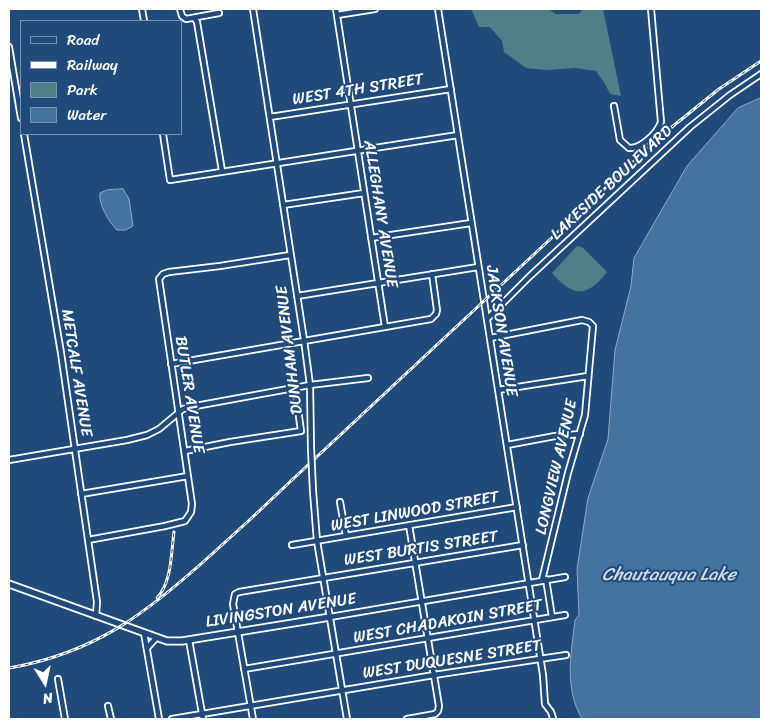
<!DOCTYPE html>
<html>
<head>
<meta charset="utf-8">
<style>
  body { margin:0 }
  #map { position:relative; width:770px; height:728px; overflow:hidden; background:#1f4a7a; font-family:Sriracha,sans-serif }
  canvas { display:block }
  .frame { position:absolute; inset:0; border:10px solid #fff; pointer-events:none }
  .legend { position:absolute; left:20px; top:20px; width:162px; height:115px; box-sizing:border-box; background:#1f4a7a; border:1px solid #7992af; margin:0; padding:6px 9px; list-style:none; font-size:15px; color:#fff }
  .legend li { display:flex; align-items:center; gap:10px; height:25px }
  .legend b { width:25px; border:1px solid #7992af }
  .north { position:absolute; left:20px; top:658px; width:50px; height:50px; -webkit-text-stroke:4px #1f4a7a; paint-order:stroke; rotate:170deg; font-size:14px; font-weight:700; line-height:20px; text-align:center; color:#fff }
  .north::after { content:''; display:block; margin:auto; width:18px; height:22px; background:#fff; clip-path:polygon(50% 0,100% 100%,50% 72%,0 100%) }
</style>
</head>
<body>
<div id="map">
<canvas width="770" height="728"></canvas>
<div class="frame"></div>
<ul class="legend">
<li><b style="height:6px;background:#1f4a7a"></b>Road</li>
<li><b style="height:6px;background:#fff"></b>Railway</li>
<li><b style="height:14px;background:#527e87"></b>Park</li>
<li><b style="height:14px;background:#4573a0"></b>Water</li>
</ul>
<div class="north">N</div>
</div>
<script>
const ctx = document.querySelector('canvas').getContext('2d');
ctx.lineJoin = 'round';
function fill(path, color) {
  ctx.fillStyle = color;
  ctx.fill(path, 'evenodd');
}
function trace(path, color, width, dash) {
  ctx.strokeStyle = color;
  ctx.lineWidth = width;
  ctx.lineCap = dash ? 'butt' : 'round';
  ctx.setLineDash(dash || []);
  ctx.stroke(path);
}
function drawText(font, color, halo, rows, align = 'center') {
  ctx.font = font + ' Sriracha,sans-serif';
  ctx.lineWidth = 4;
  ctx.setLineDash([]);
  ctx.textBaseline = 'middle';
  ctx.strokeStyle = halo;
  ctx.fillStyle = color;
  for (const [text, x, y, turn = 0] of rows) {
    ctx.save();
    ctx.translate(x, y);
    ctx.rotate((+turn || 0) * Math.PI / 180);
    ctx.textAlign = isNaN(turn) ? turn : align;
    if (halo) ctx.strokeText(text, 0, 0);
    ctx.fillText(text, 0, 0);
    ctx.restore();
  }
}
const green = new Path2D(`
  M471,9H548L556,14H579L583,9H603L621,96L610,94L605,84L596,71L575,68L547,70L526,68L504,52L502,41L490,27H479Z
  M577,246L582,247L607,272C587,298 573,297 552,273Z`);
const water = new Path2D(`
  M761,98V719H582C564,687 571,655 575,620L579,615L577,569L588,498L608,439L615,350L631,286L634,258L687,166L738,108Z
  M123,189L129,199L133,226L126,230H117C109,222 98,204 100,193L107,190Z`);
const minor = new Path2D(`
  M142,9L144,21
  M180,9L182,16L186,19L219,13
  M253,9L304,340L310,385L311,448
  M336,9L385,327
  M438,9L543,675L545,704L551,712L553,718
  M337,15L375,9
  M195,19L197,22L222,171
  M9,47L21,118
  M614,106L620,140L629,148C641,149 657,133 661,122L651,9
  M270,117L451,89
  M24,134L61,353L97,602L96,616
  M163,134L170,180L458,135
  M283,205L364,193
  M371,238L471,223
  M297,296L478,267
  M487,319L529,277L690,127L730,95L761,74
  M490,338L582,320L589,322L593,326L585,415L568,473L542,580
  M171,364L431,319L436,314L437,310L432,274
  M498,390L588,376
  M507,445L555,436L580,434
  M185,451L230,442L301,431L295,388
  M9,460L127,440L147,435L159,429L183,409L190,407L310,385L368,378
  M313,491L317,541L347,719
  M81,494L188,476
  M340,502L346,536
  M88,540L165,526L185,521L191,512L192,504L159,279L163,274L169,272L220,266L290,255
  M292,545L517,507
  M546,579L552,617
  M330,617L565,577
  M144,633L159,719
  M189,640L203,719
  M147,648L156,638
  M244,669L565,615
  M58,679L65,719
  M108,706L111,719
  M172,719L434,675L566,655
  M253,719L233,604L235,594L239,592L523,545
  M407,719L435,714L438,711L439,706L409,525`);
const tertiary = new Path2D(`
  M9,584L167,641H182L330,617`);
const rail = new Path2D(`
  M157,598C172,582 171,553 174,532
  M9,668C96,653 148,612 212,554C239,530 266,505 293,479L662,135L719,89L761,61`);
const minorBridge = new Path2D(`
  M311,448L313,491`);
const streetNames = [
  ["WEST 4TH STREET",358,90,-9],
  ["LAKESIDE BOULEVARD",612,183,-43],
  ["ALLEGHANY AVENUE",380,214,81],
  ["JACKSON AVENUE",501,331,81],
  ["DUNHAM AVENUE",290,350,-97],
  ["METCALF AVENUE",76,373,81],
  ["BUTLER AVENUE",189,395,81],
  ["LONGVIEW AVENUE",557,467,-77],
  ["WEST LINWOOD STREET",415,512,-10],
  ["WEST BURTIS STREET",421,549,-9],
  ["LIVINGSTON AVENUE",281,611,-9],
  ["WEST CHADAKOIN STREET",448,622,-10],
  ["WEST DUQUESNE STREET",452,660,-9]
];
const waterNames = [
  ["Chautauqua Lake",669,575]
];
fill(green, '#527e87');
fill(water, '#4573a0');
trace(water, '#8fabc6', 1);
trace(minor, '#fff', 8);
trace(tertiary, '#fff', 9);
trace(minor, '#1f4a7a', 4.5);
trace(tertiary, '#1f4a7a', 5.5);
trace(rail, '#fff', 3);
trace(rail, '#1f4a7a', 1, [4]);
trace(minorBridge, '#fff', 8, []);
trace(minorBridge, '#1f4a7a', 4.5);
drawText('16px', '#fff', '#1f4a7a', streetNames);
drawText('italic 18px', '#d0dce7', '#1f4a7a', waterNames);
</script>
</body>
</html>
